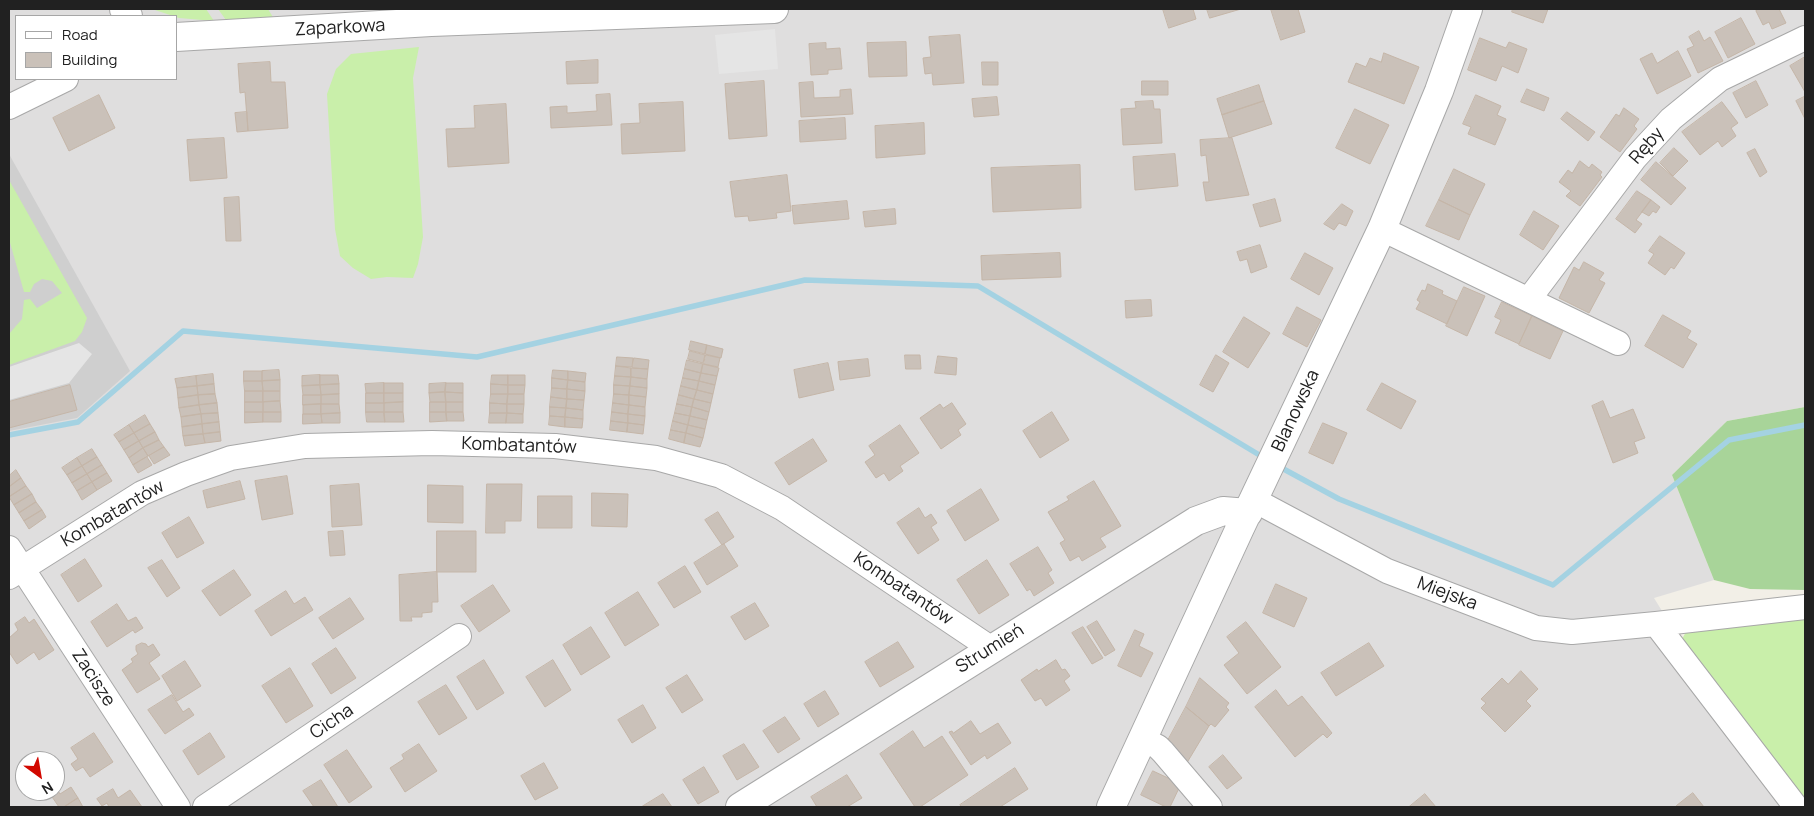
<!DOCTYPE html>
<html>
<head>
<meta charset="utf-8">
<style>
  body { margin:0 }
  #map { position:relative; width:1814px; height:816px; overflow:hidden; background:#f2efe7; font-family:Manrope,sans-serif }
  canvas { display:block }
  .frame { position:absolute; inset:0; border:10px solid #212121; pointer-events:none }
  .legend { position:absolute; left:15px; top:15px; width:162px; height:65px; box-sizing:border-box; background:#fff; border:1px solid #a6a6a6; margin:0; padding:6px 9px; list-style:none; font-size:15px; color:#212121 }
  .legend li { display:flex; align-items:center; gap:10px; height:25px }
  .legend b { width:25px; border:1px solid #a6a6a6 }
  .north { position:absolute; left:15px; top:751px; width:50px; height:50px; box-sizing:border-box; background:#fff; border:1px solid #a6a6a6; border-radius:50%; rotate:148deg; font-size:14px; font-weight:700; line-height:20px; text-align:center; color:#212121 }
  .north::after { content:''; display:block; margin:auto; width:18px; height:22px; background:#d20800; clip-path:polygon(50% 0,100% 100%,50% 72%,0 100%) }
</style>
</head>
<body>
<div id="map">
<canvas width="1814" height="816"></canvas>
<div class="frame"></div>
<ul class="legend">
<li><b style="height:6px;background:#fff"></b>Road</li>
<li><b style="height:14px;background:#cac1b9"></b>Building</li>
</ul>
<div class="north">N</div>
</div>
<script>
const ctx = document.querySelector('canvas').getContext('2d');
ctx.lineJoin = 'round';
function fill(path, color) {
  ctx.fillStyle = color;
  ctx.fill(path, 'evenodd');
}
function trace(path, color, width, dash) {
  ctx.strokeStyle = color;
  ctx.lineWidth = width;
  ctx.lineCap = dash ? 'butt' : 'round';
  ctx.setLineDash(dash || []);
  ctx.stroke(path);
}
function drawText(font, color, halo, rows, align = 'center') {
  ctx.font = font + ' Manrope,sans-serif';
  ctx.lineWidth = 4.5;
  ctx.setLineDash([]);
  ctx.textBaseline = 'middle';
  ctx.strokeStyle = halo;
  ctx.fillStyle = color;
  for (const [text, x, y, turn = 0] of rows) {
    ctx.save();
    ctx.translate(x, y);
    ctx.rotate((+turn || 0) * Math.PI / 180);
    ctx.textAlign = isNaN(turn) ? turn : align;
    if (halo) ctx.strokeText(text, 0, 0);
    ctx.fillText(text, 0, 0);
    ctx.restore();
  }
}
const residential = new Path2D(`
  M9,9H1805V407L1727,421L1672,475L1714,580L1654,598L1735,729L1796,807H9ZM16,16H176V79H16ZM25,761H55V791H25Z`);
const religious = new Path2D(`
  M9,154L130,371L77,418L9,431Z`);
const grass = new Path2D(`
  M152,9H206L214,21L179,18Z
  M218,9H268L274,19L226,20Z
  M419,47L413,78L423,237L418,264L413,278L387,277L371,279L353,268L340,256L335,229L327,94L336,69L351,54Z
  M9,180L87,318L82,332L75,341L9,365V334L22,319L24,300L30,299L37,308L62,293L52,281L42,279L34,284L30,292H24L9,239Z
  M1805,617V804L1681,641L1687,630Z`);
const forest = new Path2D(`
  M1805,407V590L1750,589L1714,580L1672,475L1727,421Z`);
const parking = new Path2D(`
  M775,29L778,69L719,74L715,35Z
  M79,343L92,354L69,383L9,400V367Z`);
const stream = new Path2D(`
  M9,435L78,422L183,331L477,357L805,280L978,286L1266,459
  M1278,466L1339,499L1553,585L1729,440L1805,425`);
const building = new Path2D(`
  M1163,9H1193L1196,19L1169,28Z
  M1207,9H1241L1210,18Z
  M1271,9H1298L1305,32L1281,40Z
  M1513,9H1548L1543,23L1512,12Z
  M1760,9H1779L1786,23L1772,29L1769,22L1763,25L1756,11Z
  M1741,18L1755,44L1728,58L1715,32Z
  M1699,31L1704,41L1710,37L1723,61L1698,73L1687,49L1694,46L1689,37Z
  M960,35L964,83L933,85L932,73L925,74L923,58L931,57L929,37Z
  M1480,38L1506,48L1509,42L1527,49L1518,73L1502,66L1496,81L1468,70Z
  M906,42L907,76L869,77L867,43Z
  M826,43V49L840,48L842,69L828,70V74L811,75L809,44Z
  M1678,51L1691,76L1657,94L1640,59L1652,53L1657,63Z
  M1384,53L1419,67L1404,104L1348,82L1356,63L1366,67L1370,58L1381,62Z
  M1805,57V92L1790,66Z
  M598,60V83L567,84L566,62Z
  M270,62L271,82H285L288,128L248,131L245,92L240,93L238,64Z
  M982,62H998V85H983Z
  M764,81L767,136L729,139L725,84Z
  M1142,81H1168V95H1142Z
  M1756,81L1768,105L1746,118L1733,93Z
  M813,82L814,98L840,97V90L851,89L853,114L801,117L799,83Z
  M1259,85L1264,101L1222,115L1217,99Z
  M1527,89L1549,98L1544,111L1521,102Z
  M610,94L612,125L551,128L550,107L567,106V113L597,111L596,95Z
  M99,95L115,128L69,151L53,118Z
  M1476,95L1501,106L1497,115L1506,119L1495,145L1468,134L1471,127L1463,124Z
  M997,97L999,115L974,117L972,99Z
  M1804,97L1805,99V119L1796,101Z
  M1153,101L1154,109H1160L1162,143L1123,145L1121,109L1136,108L1135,102Z
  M1264,101L1272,124L1229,138L1222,115Z
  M683,102L685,151L622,154L621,124L640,123L639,104Z
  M1722,102L1738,123L1731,128L1736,136L1722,147L1718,141L1700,155L1682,132Z
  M506,104L509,163L448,167L446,129L475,128L474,106Z
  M1624,108L1639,119L1634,126L1637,129L1620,152L1600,137L1616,114L1619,116Z
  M1355,109L1389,125L1370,164L1336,148Z
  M247,112L248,131L237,132L235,113Z
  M1567,112L1595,132L1588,141L1561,119Z
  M845,118L846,139L800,142L799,121Z
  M924,123L925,154L876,158L875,126Z
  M224,138L227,178L190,181L187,140Z
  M1232,138L1249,195L1206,201L1203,182H1209L1206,155L1201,156L1200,140Z
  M1674,148L1688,161L1673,176L1660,163Z
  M1755,149L1767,172L1760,177L1747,153Z
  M1175,154L1178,186L1135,190L1133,157Z
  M1580,161L1589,168L1592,164L1602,172L1600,175L1602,177L1580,206L1566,196L1571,191L1559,182L1568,170L1572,173Z
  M1656,162L1686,188L1671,205L1641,180Z
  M1080,165L1081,208L993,212L991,168Z
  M1454,169L1485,184L1470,215L1439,200Z
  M787,175L791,211L776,213L777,218L749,221L748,216L735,217L730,182Z
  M1637,191L1651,200L1636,220L1642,224L1635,233L1616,219Z
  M239,197L241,241H226L224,198Z
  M1275,199L1281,221L1260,227L1253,205Z
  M1439,200L1470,215L1459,240L1426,226Z
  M1651,200L1660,207L1656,213L1653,211L1649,216L1642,212Z
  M847,201L849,219L794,224L792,206Z
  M1342,204L1353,211L1346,226L1339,223L1334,230L1324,224Z
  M895,209L896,224L865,227L863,212Z
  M1534,211L1559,226L1543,250L1520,235Z
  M1660,236L1685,253L1674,269L1671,267L1665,275L1648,263L1654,254L1649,251Z
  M1260,245L1267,267L1251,273L1247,259L1240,261L1237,252Z
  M1060,253L1061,277L982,280L981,256Z
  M1305,253L1333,268L1319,295L1291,279Z
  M1584,262L1604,273L1599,280L1605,283L1589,313L1559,298L1574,267L1579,270Z
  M1428,284L1443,291L1442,294L1457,301L1447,324L1416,309L1420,302L1417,300L1422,290L1425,291Z
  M1464,287L1485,296L1467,336L1446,326Z
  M1151,300L1152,316L1126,318L1125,301Z
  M1502,302L1532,316L1519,344L1495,333L1501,320L1495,317Z
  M1297,307L1321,320L1307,347L1283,334Z
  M1663,315L1691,331L1687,338L1697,344L1683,368L1645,346Z
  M1532,316L1563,331L1550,359L1519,345Z
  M1244,317L1270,333L1248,368L1223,352Z
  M691,341L707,345L705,354L689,350Z
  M707,345L723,349L721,358L705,354Z
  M690,351L705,355L703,363L688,359Z
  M706,355L720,358L718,367L704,364Z
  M905,355H920L921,369H906Z
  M1216,355L1229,363L1213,392L1200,385Z
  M938,356L957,358L956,375L935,373Z
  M617,357L633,358L632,367L616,366Z
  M634,358L649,360L648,369L633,368Z
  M868,359L870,376L840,380L838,362Z
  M687,360L703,364L701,373L685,369Z
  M828,363L834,390L799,398L794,370Z
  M703,364L719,368L717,376L701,373Z
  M616,366L631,368V377L615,376Z
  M631,368L648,369L647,379L631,377Z
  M685,369L701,373L699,381L683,378Z
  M279,370L280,380L262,381V371Z
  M553,370L568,371V380L552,378Z
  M244,371H262V381H244Z
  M568,371L586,373L585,382L568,380Z
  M701,373L717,376L715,385L699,381Z
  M213,374L214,384L197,386L196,376Z
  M320,375V385L302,386V376Z
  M320,375H338L339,384L320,385Z
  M492,375H508V385L491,384Z
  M508,375H525V385H508Z
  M196,376L197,386L177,388L175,379Z
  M615,376L631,377L630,386L614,385Z
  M631,377L647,379V388L630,386Z
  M552,378L568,380L567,389L552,388Z
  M683,378L699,381L697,390L681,386Z
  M280,380V391H263L262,381Z
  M568,380L585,382V391L567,389Z
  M244,381H262L263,391H245Z
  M699,381L715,385L713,394L697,390Z
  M384,383V393H366L365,384Z
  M384,383H403V393H384Z
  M446,383L445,392L429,393V384Z
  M446,383H463V393L445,392Z
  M1382,383L1416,401L1401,429L1367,410Z
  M214,384L215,394L198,395L197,386Z
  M339,384V394L321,395L320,385Z
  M491,384L508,385V394H491Z
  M70,385L77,410L9,428V402Z
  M320,385L321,395H303L302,386Z
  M508,385H525L524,394H508Z
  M614,385L630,386L629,395L614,394Z
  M197,386L198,395L178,398L177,388Z
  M630,386L647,388L646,397L629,395Z
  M681,386L697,390L694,399L679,395Z
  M552,388L567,389V399L551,397Z
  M567,389L585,391L584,400L567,399Z
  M697,390L713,394L711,403L694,399Z
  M245,391H263V402H245Z
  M263,391H280V401L263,402Z
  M445,392L446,402H430L429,393Z
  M445,392L463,393V402H446Z
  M366,393H384V403H366Z
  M384,393H403V402L384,403Z
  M215,394L217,403L199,405L198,395Z
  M339,394V404H321V395Z
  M491,394H508L507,404L490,403Z
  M508,394H524V404H507Z
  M614,394L629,395V405L613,403Z
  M198,395L199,405L179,408L178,398Z
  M303,395H321V404L303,405Z
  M629,395L646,397L645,407L629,405Z
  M679,395L694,399L692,407L677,404Z
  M551,397L567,399L566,408L550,407Z
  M567,399L584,400L583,410L566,408Z
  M694,399L711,403L709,412L692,407Z
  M280,401L281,412H263V402Z
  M1603,401L1610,418L1633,409L1645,438L1634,442L1638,453L1613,463L1592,406Z
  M245,402H263V412H245Z
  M403,402V412H384V403Z
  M430,402H446V412H430Z
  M446,402H463V412H446Z
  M217,403L218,413L201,414L199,405Z
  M366,403H384V412H366Z
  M490,403L507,404V413H490Z
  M613,403L629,405L628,414L612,412Z
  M952,403L966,424L958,430L961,435L941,449L920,418L940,404L943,408Z
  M321,404H339L340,413L321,414Z
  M321,404V414H303V405Z
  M507,404H524L523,414L507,413Z
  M677,404L692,407L690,416L675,413Z
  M199,405L201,414L181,417L179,408Z
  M629,405L645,407V416L628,414Z
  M550,407L566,408L565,417L550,416Z
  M692,407L709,412L707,420L690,416Z
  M566,408L583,410V419L565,417Z
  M245,412H263V422L245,423Z
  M263,412H281V422H263Z
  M366,412H384L385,422H367Z
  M384,412H403L404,422H385Z
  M430,412H446L447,421L430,422Z
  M446,412H463L464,421H447Z
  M612,412L628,414V423L611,421Z
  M1052,412L1069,440L1040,458L1023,431Z
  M218,413L219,422L202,424L201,414Z
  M340,413V423H322L321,414Z
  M490,413H507L506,423H489Z
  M507,413L523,414V423H506Z
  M675,413L690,416L688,425L673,421Z
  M201,414L202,424L182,427L181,417Z
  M303,414H321L322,423L303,424Z
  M628,414L645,416L644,425L628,423Z
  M145,415L150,424L134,433L129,425Z
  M550,416L565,417V427L549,425Z
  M690,416L707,420L705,429L688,425Z
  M565,417L583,419L582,428L565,427Z
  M611,421L628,423L627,432L610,430Z
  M673,421L688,425L686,433L671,430Z
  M219,422L220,432L203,434L202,424Z
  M628,423L644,425L643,434L627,432Z
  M1323,423L1347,433L1333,464L1309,453Z
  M150,424L155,432L139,441L134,433Z
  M202,424L203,434L183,436L182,427Z
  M129,425L134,433L119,442L114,435Z
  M688,425L705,429L703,438L686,433Z
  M900,425L919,453L900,466L903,471L889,481L884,473L876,478L865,462L875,455L869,446Z
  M671,430L686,433L684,443L669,439Z
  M155,432L159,440L143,448L139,441Z
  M220,432L221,441L205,443L203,434Z
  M134,433L139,441L124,450L119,442Z
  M686,433L703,438L700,447L684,443Z
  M203,434L205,443L185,446L183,436Z
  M813,439L827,461L789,485L775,463Z
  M159,440L164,447L148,456L143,448Z
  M139,441L143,448L129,458L124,450Z
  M164,447L170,455L154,464L149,456Z
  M143,448L148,456L133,465L129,458Z
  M92,449L97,457L82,466L77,458Z
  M97,457L102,465L87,474L82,466Z
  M147,457L152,465L138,473L133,465Z
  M77,458L82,466L67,475L62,468Z
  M102,465L107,473L92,482L87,474Z
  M82,466L87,474L72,483L67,475Z
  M16,470L21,478L9,487V476Z
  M107,473L112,481L97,490L92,482Z
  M87,474L92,482L77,491L72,483Z
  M287,476L293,514L262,520L255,481Z
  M21,478L26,486L9,497V487Z
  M240,481L245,499L207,508L203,491Z
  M1094,481L1121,526L1100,538L1106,547L1082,561L1079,556L1070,561L1060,543L1065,540L1048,512L1069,500L1067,497Z
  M92,482L97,490L82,500L77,491Z
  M359,484L362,525L332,527L330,486Z
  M487,484H522L521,521H505V533H486Z
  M428,485L463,486V523L428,522Z
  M26,486L32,494L14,505L9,497Z
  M981,489L999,520L965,541L947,511Z
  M592,493L628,494L627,527L592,526Z
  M32,494L36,502L19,513L14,505Z
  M538,496H572V528H538Z
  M36,502L42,510L24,521L19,513Z
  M919,508L925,518L931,514L937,523L931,527L939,540L918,554L897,523Z
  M42,510L46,517L29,529L24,521Z
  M718,512L734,537L722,545L705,520Z
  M189,517L204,543L177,558L162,533Z
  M343,531L345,555L330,556L328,532Z
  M437,531H476V572H437Z
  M724,544L738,566L707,585L694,563Z
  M1038,547L1052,570L1048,573L1054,583L1034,596L1030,589L1027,591L1010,564Z
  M85,559L102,586L78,602L61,575Z
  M162,560L180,588L167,597L148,568Z
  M987,560L1009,595L979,614L957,580Z
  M685,566L701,592L674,608L658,583Z
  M234,570L251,595L220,616L202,591Z
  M437,572L438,602H432V612L422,613V617H411L412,621H400L399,575Z
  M1276,584L1307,598L1294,627L1263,613Z
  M493,585L510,611L479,632L461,606Z
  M286,591L294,604L305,597L313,610L271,636L255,611Z
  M638,592L659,625L625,646L605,613Z
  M350,598L364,619L333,639L319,618Z
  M755,603L769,626L745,640L731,617Z
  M117,604L128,621L136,617L143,628L135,633L133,630L107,647L91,622Z
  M25,617L29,623L34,619L54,650L39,660L34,652L17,664L9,652V638L18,630L15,624Z
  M1097,621L1115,650L1105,656L1087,627Z
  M1246,622L1281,667L1247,694L1224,665L1239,653L1227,637Z
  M591,627L610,657L581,675L563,645Z
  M1083,627L1103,658L1092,664L1072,633Z
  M1135,630L1144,634L1139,646L1153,653L1141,677L1118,666Z
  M898,642L914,667L880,687L865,662Z
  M142,643L146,644L148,647L153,644L160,655L149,663L160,679L137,693L122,670L133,662L131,659L138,654L136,650V646Z
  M1369,643L1384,666L1336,696L1321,673Z
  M336,648L356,678L331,694L312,664Z
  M484,660L504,693L477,710L457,677Z
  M553,660L571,690L545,707L526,677Z
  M1056,660L1062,670L1065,669L1070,676L1064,681L1070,690L1046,706L1041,698L1035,701L1021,680L1037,669L1038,671Z
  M185,661L201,686L177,701L162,676Z
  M290,668L313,706L286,723L262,686Z
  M1521,671L1538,689L1526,701L1531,706L1505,732L1481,708L1486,703L1481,699L1502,678L1508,684Z
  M687,675L703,700L682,713L666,688Z
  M1200,678L1229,703L1226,707L1229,710L1215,727L1211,724L1209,726L1186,707Z
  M446,685L467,718L439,735L418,702Z
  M1276,690L1288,706L1302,696L1332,733L1327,738L1323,734L1295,757L1255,707Z
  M825,691L839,714L818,727L804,704Z
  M172,695L183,712L189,708L194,715L165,734L148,710Z
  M643,705L656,728L632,743L618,720Z
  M1186,707L1209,726L1185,766L1166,744Z
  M785,717L800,739L778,753L763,731Z
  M971,721L980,734L998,723L1011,743L987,759L985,755L971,765L949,732L952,731L953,733Z
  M913,731L924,748L942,736L968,775L920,807H915L880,754Z
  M94,733L113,762L90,777L83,767L76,771L71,764L78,759L71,748Z
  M210,733L225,757L198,775L183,751Z
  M419,744L437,771L405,792L390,768L404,759L402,755Z
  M744,744L759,767L737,780L723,756Z
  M347,750L372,787L349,803L324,765Z
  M1223,755L1242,778L1227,789L1209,767Z
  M544,763L558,788L535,800L521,776Z
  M704,767L719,792L698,804L683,780Z
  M1015,768L1028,789L1000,807H962L960,805Z
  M1153,771L1181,784L1170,807H1166L1141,795Z
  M847,775L862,798L847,807H817L811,797Z
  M321,780L338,807H314L303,791Z
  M55,786L60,794L71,787L78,798L64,807H59L48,791H55Z
  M113,789L118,798L130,790L142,807H109L107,803L102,806L97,799Z
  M1693,793L1704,807H1675L1676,806Z
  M663,794L672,807L643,806Z
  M1425,794L1436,807H1409Z
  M78,798L83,807H64Z`);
const minor = new Path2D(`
  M9,107L66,79
  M1382,229L1618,343
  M1529,299L1635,158L1671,119L1720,79L1805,38
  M1254,500L1387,571L1536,628L1572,632L1656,624L1805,607
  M9,548L178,807
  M9,577L142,493L186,474L231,458L305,446L432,443L555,446L656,458L721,476L782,508L983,643L989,649
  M1656,624L1796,807
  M1143,739L1158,747L1163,752L1210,807
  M205,807L459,636`);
const tertiary = new Path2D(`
  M124,9L128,16
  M176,37L431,22L774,9
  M740,807L1196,521L1223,511L1248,513
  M1111,807L1240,528L1382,229L1439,91L1468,9`);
const streetNames = [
  ["Zaparkowa",340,28,-3],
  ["Ręby",1647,146,-49],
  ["Blanowska",1296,411,-65],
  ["Kombatantów",519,446,2],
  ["Kombatantów",113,514,-30],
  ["Kombatantów",903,589,34],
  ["Miejska",1447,594,21],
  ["Strumień",990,649,-32],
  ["Zacisze",93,678,57],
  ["Cicha",332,722,-34]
];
fill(residential, '#dfdede');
fill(religious, '#cfcfcf');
fill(grass, '#c9efaa');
fill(forest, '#a8d499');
fill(parking, '#e5e5e5');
trace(stream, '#a4d2e2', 5.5);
fill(building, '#cac1b9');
trace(building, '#c5b6a8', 1);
trace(minor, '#a8a8a8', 26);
trace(tertiary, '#a8a8a8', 30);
trace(minor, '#fff', 24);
trace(tertiary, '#fff', 28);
drawText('18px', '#212121', '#fff', streetNames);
</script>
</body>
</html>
